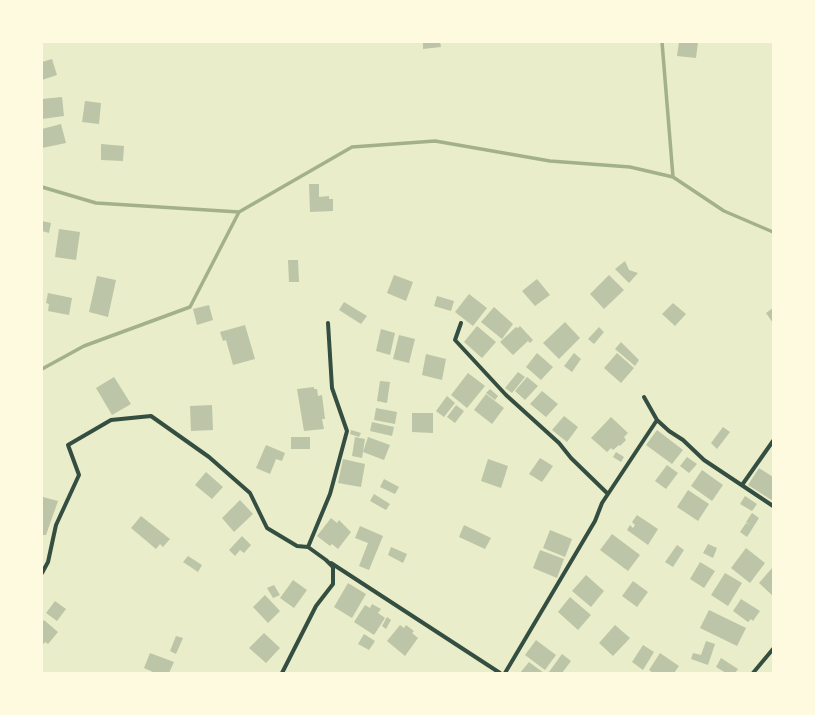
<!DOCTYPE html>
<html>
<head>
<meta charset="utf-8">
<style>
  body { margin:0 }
  #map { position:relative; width:815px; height:715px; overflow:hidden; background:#e9edc9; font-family:Helvetica,sans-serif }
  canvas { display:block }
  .frame { position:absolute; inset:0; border:43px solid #fefae0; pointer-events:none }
</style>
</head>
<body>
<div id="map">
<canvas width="815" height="715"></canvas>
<div class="frame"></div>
</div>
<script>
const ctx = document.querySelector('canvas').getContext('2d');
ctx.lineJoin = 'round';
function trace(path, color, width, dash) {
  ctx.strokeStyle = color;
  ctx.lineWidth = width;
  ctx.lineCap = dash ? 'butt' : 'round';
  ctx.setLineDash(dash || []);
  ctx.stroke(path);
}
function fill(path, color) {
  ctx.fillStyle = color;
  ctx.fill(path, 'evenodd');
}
const stream = new Path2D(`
  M662,42L673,177L724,211L773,232
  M42,187L96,203L239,212L352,147L435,141L550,161L630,167L673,177
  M42,369L84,346L190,307L239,212`);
const building = new Path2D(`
  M423,42H440L441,47L423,49Z
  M679,42H698L696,58L677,56Z
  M52,59L57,75L42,80V62Z
  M62,97L64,116L42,119V99Z
  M85,101L101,103L99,124L82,122Z
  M61,124L66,143L42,148V129Z
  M101,144L124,146L123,161L101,160Z
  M309,184H319V197L329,196V199H333V211L310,212Z
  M42,221L51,223L49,233L42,231Z
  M59,229L80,232L76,260L55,257Z
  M288,260H298L299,282H289Z
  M625,261L629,270L638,273L629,283L615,269Z
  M394,275L413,282L406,301L387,293Z
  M609,275L624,290L604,309L590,294Z
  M97,276L116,280L108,317L89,312Z
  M537,279L550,295L535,306L522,291Z
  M48,293L72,298L69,315L48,311L49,304L46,303Z
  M469,294L487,308L473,326L455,312Z
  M437,296L454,301L451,311L434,306Z
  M344,302L367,316L361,324L339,310Z
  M673,303L686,314L675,326L662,314Z
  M209,305L213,320L197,325L193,309Z
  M494,307L513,324L502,339L481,322Z
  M773,308V323L766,313Z
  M565,322L580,338L559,359L543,343Z
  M245,325L255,359L233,365L226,340L223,341L220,332Z
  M477,326L496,342L482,358L464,342Z
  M520,326L533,340L530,343L528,341L513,355L500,342L516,327L518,328Z
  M599,327L604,332L594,344L588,339Z
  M381,329L395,333L390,355L376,351Z
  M399,335L415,339L409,363L393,359Z
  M621,342L639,360L635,366L615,349Z
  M537,353L553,367L541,380L526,367Z
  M574,353L581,359L572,372L564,366Z
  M617,353L634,368L621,383L604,368Z
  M426,354L446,359L442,380L422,375Z
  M518,372L525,377L512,393L505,388Z
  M468,373L485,386L467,408L451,395Z
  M114,377L131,404L112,415L96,388Z
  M527,377L538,386L525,400L515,391Z
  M380,381L390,382L387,403L377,401Z
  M314,387V389H317L318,396L322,395L325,419H322L324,429L304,431L297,389Z
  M490,389L498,396L495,400L486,393Z
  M542,391L558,404L546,417L530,404Z
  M486,394L504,408L492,424L474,410Z
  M447,396L455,403L444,417L436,411Z
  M212,405L213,430L191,431L190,406Z
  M456,405L464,411L455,423L447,417Z
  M376,408L397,412L395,424L374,420Z
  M412,413H433V433L412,432Z
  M564,416L578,427L567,442L552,430Z
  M611,417L628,433L624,437L626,440L620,446L619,445L613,450L611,448L607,452L591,438Z
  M372,422L394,427L392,436L370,431Z
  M723,427L730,432L717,449L711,443Z
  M351,430L361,433L359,437L350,434Z
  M657,430L683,450L672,464L646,445Z
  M291,437H310V449H291Z
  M355,437L365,439L362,458L352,456Z
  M368,437L390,445L384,460L363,452Z
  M266,445L285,453L282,461L276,459L270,474L256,468Z
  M616,452L624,457L621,462L613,457Z
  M687,457L697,464L689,473L680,466Z
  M540,458L553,466L542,482L529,474Z
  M343,459L365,464L361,487L338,483Z
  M488,459L508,466L501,488L481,481Z
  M667,465L678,473L666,489L655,481Z
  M759,468L773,477V501L748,485Z
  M702,470L723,485L712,501L691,486Z
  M206,472L223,487L212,499L195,485Z
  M384,479L399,487L395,494L380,487Z
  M688,490L709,504L698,521L677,507Z
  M374,494L390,504L386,510L370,501Z
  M745,496L757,504L752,511L740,504Z
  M43,497L58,501L46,535H42Z
  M240,500L253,514L234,532L222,518Z
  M752,513L759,518L747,537L740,532L746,523L750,525L746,522Z
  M637,515L658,529L648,545L627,530L630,525L633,528L635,525L632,522Z
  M141,516L170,539L163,547L160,544L156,549L131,528Z
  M331,518L337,523L339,520L351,532L338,549L332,544L330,546L317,536Z
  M464,525L491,538L485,549L459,537Z
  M360,526L383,536L369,570L359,566L368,543L355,538Z
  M550,530L572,539L565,557L543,548Z
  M612,534L640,555L628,571L600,550Z
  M242,536L251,545L244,553L240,550L235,556L229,550Z
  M708,544L717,548L713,558L703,553Z
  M677,545L684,550L673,567L665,562Z
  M391,547L407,554L403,563L388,555Z
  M746,548L765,563L750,583L731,568Z
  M540,550L564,559L557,578L533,568Z
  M188,556L202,565L198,572L183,562Z
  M700,562L715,571L704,588L690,579Z
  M773,567V596L759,583Z
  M725,573L742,583L728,606L711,595Z
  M586,575L604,591L591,607L572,591Z
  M293,580L307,590L294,608L280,598Z
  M633,581L648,592L637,607L622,596Z
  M348,583L366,594L352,618L334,607Z
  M274,585L280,595L273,598L267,588Z
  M265,595L280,611L268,623L253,607Z
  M570,597L591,615L578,630L558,612Z
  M741,599L760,611L753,621L751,619L748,622L733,611Z
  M55,601L66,609L57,621L46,613Z
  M372,604L381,609L378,613L385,618L374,635L354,622L365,605L370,608Z
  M709,610L746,628L737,646L700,628Z
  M387,617L391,620L386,629L382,626Z
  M44,620L58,632L48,644L45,642L42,646V622Z
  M400,625L404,628L406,625L414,631L412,633L418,638L405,656L387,641Z
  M615,625L630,638L613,656L599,643Z
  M264,633L280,648L266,663L249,648Z
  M364,634L375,641L369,650L358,644Z
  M176,636L183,638L176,654L170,651Z
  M536,640L556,655L545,670L525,655Z
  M706,641L715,644L708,665L691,659L693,653L701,655Z
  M643,645L654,652L643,670L632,662Z
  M150,653L174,662L169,673H155L144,668Z
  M660,653L679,666L674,673H653L649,670Z
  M562,654L571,661L562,673H551L549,672Z
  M721,658L738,669L735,673H726L716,667Z
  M529,662L544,673H520Z`);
const minor = new Path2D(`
  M461,323L455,340L506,395L559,443L571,458L608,494
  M644,397L657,420L669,431L683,440L704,460L773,506
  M742,485L773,441
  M308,547L330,494L347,431L332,388L328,323
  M331,563L500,673
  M42,573L48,562L56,525L79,475L68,445L111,420L151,416L209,457L250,493L267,528L297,546L308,547L326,560L333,567V584L316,606L282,673
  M505,673L595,521L602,503L657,420
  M753,673L773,649`);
trace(stream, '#a3b18a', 3.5);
fill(building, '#bcc5a7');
trace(minor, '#344e41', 4);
</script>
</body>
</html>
